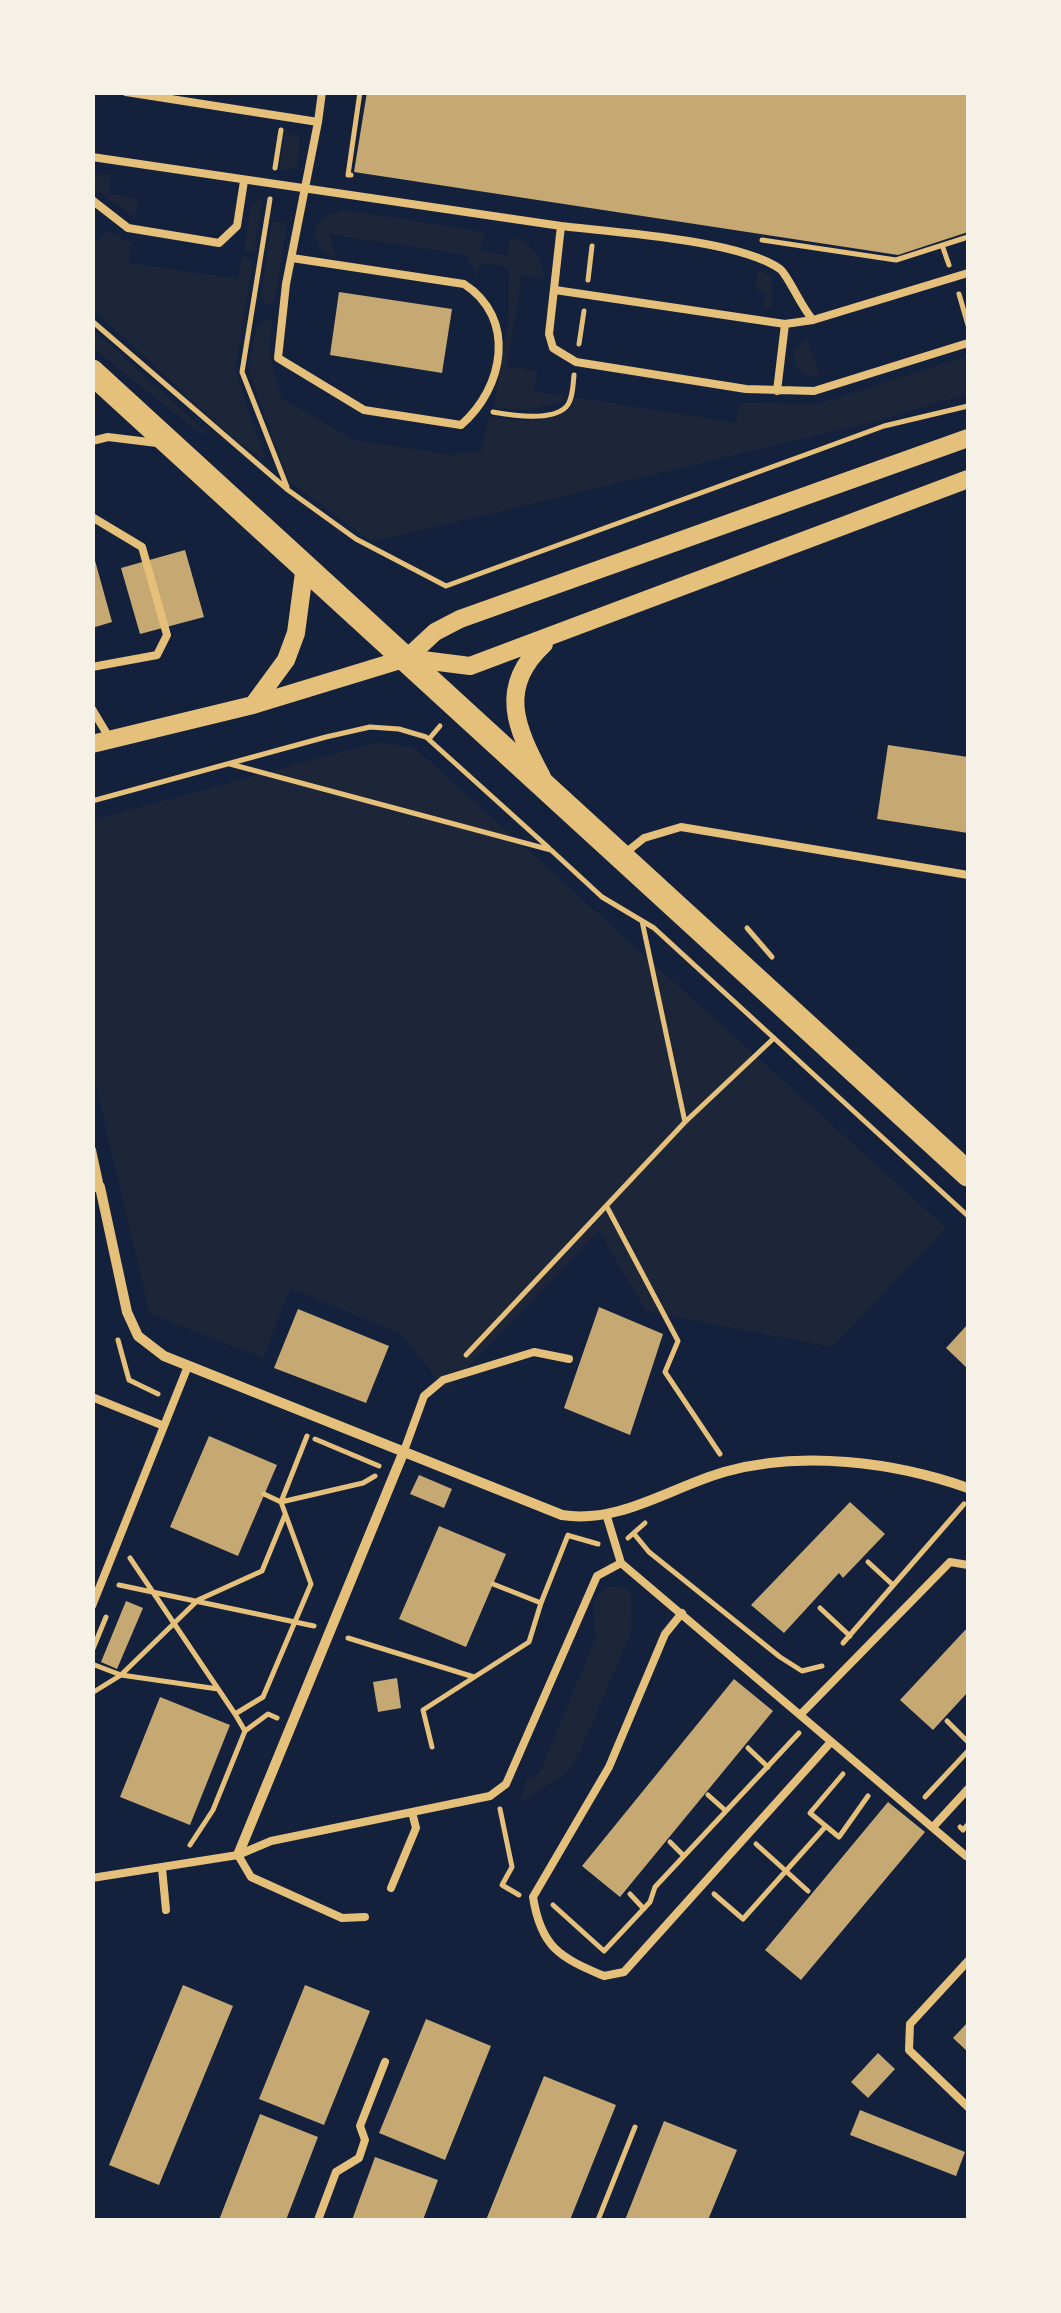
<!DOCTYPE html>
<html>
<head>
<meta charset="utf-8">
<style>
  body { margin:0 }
  #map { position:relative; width:1061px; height:2313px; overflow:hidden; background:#14213d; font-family:"Space Grotesk",sans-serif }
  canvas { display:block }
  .frame { position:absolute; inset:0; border:95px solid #f6f1e7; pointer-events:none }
</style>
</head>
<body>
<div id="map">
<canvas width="1061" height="2313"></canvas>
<div class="frame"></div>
</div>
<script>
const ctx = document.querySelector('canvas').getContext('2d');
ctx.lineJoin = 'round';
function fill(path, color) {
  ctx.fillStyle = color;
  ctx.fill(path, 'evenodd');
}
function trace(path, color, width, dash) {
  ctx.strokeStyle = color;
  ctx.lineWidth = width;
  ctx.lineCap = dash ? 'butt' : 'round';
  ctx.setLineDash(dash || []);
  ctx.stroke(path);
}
const green = new Path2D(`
  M285,132L300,137L297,168L279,171Z
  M111,174L108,194L138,198L135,218L93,187V175Z
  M262,198L254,253L244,250L251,205Z
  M345,210L484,232L481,251L508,255L510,236C531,242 543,256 543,278L522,275L507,366L537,371L534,391L565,396L563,403L522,410L494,407L508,322L509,267L480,263L477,278L467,255L329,234L337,258C321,255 314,243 315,228L327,215Z
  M272,221L287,223L274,304H267L261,296Z
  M107,231L131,243L129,263L238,279L242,257L253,259L235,370L266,460L235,440L93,309V245Z
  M758,269L772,278V307L763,311L765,291L755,289Z
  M264,320L272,321L269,354L282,398L353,440L453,455L462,451L481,453L489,417C516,422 549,425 572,408L575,397L736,423L739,403L817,404L968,356V393L889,418L372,542L288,480L248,368L257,326Z
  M92,329L206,432L203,436L93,348Z
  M807,338L820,377L805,375L795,366L794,349Z
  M378,742L415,748L946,1228L832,1347L646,1311L599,1231L446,1390L400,1333L290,1288L263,1358L150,1314L93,1074V820Z
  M622,1586L631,1592L632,1630L581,1749L568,1772L521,1802L526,1780L539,1774L596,1637L593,1601L606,1588Z`);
const building = new Path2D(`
  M367,92H968V232L898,255L354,172Z
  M339,292L452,309L442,373L330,355Z
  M185,550L204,617L140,634L121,568Z
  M94,557L112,622L92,628V558Z
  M888,745L968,757V833L877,819Z
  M599,1307L663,1334L630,1435L564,1408Z
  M298,1309L389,1346L366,1403L274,1368Z
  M968,1324V1369L946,1348Z
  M209,1436L277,1465L238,1556L170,1527Z
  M419,1475L452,1489L444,1508L410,1494Z
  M850,1502L885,1534L843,1578L839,1573L784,1633L751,1605Z
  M439,1526L506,1554L466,1647L399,1619Z
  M126,1601L143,1608L117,1669L101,1662Z
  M968,1627V1692L933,1730L900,1700Z
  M397,1678L401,1708L378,1712L373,1682Z
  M734,1679L773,1711L620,1897L582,1866Z
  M160,1697L230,1725L190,1825L120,1797Z
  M888,1802L925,1832L801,1980L765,1950Z
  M183,1985L233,2006L159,2185L109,2165Z
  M305,1985L370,2011L324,2125L259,2099Z
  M426,2019L491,2046L445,2160L379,2133Z
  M968,2022V2052L953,2038Z
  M878,2053L895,2069L868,2098L851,2082Z
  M544,2076L616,2105L570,2220H486Z
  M860,2110L965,2152L956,2176L850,2135Z
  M260,2114L318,2137L286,2220H219Z
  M664,2121L737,2150L708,2220H625Z
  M375,2157L438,2180L423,2220H352Z`);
const path = new Path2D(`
  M275,168L281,130
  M351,175H348L360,92
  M270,199L242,372L287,487
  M762,240L896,260L968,237
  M942,245L949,265
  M588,280L592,246
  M959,294L968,325
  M92,321L288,490L356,539L446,586L884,426L968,406
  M579,344L584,311
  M493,412C511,415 551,422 566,407C573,400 573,384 574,375
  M429,739L440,726
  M230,764L551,850L602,897L654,928L968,1216
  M92,801L326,737L370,727L399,729L426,737L549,848
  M642,921L685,1122
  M747,928L772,957
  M607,1207L678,1341L665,1372L720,1454
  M118,1340L129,1380L158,1394
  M466,1355L685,1122L774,1038
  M315,1439L379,1466
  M264,1494L281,1502L307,1436
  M635,1535L649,1552L780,1657L802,1671L822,1666
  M570,1536L598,1544
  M628,1538L645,1523
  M130,1558L235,1714
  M868,1562L893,1585
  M493,1584L541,1603L568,1535
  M119,1585L314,1626
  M820,1608L850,1636
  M348,1638L474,1677
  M843,1643L964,1504
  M92,1651L106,1617
  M92,1664L121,1675L218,1689
  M92,1693L121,1675L198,1600L262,1571L285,1515
  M277,1718L268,1714L245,1731L235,1714L263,1697L311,1584L281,1502L363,1483L375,1476
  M947,1721L968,1742
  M432,1747L423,1710L529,1642L541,1603
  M748,1748L768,1767
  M843,1774L810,1813L839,1837L868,1796
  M708,1795L726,1811
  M925,1797L968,1751
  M500,1809L512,1867L502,1885L519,1895
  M960,1827L963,1830L968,1824
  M670,1842L684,1856
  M756,1844L808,1891
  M190,1845L213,1810L245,1731
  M630,1894L644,1909
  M714,1894L743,1919L826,1826
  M553,1905L604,1951L650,1902L655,1887L799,1733
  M598,2220L635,2127`);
const service = new Path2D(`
  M126,92L318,122L286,284L278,358L364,410L461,425C504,388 517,318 464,284L292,258
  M318,122L322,92
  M92,157L561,226L549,334L553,348L576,362L746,389L814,391L968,343
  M92,200L128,228L219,243L237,226L244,181
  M561,226C614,232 740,240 780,269C788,275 801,307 813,320L968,273
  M555,290L785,324L813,320
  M777,391L785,324
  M92,441L108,437L157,443
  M92,517L142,547L167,635L157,655L92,667
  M92,709L110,739
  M624,854L644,838L681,827L968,875
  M92,1150L100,1187
  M92,1397L164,1426
  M404,1451L424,1396L443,1380L534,1352L569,1359
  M607,1517L621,1563L966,1856
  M92,1606L188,1366
  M682,1613L665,1634L609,1767L533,1897C541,1947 559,1957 604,1976L624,1972L830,1743
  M800,1715L950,1562L968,1565
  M933,1827L968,1789
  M238,1855L251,1877L342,1918L365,1917
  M162,1868L166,1910
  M92,1878L238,1855L271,1841L490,1796L506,1784L597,1576L621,1563
  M391,1888L416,1828L412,1812
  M968,1961L910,2024L909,2050L968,2107
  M318,2220L336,2172L359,2158L365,2140L360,2126L385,2062`);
const minor = new Path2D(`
  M92,1187H100L127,1312L138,1336L164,1356L562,1515C620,1524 669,1488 724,1472C800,1450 895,1462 968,1488
  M238,1855L404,1451`);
const tertiary = new Path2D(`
  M407,658L435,632L460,619L968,438
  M253,705L286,660L296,633L305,565
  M92,744L253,705L407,658L470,666L968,479
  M542,777C516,728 497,687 544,644`);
const primary = new Path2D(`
  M92,372L968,1174`);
fill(green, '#1d2539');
fill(building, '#c6a872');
trace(path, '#e5c07b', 5);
trace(service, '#e5c07b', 8);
trace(minor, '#e5c07b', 10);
trace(tertiary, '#e5c07b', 18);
trace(primary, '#e5c07b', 25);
</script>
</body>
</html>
